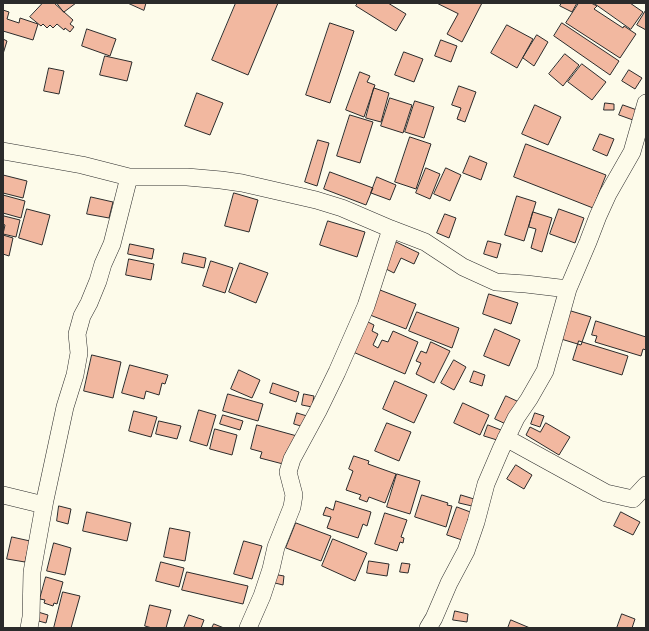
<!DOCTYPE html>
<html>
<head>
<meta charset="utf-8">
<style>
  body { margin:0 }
  #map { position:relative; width:649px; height:631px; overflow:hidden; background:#fdfbea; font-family:Quicksand,sans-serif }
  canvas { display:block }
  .frame { position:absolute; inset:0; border:4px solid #2b2b2b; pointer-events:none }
</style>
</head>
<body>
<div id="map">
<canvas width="649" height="631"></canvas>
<div class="frame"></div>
</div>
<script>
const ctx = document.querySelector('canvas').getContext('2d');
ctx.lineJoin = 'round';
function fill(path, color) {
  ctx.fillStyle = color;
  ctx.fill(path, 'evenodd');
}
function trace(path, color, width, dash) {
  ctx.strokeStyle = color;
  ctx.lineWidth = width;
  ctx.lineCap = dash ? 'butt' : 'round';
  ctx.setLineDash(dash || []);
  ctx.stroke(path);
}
const building = new Path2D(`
  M43,3H54L73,20L70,24L74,27L70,32L65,28L64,30L57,24L53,28L50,25L47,28L43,24L41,26L30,17Z
  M57,3H76L64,12Z
  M128,3H146L144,10Z
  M236,3H278L248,75L212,60Z
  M358,3H388L406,14L396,31L356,6Z
  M437,3H482L462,42L447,34L458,14Z
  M562,3H577L572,12L560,6Z
  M579,3H591L597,6L594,9L623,28L624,26L636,34L620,58L566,23Z
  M594,3H630L643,12L631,29Z
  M3,10L9,12L7,19L19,23L20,18L38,24L33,40L3,31Z
  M646,10V30L637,25Z
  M330,23L354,31L330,103L306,95Z
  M562,23L619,61L610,75L554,36Z
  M507,25L533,39L517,68L491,53Z
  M87,29L116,39L110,56L82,46Z
  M537,35L548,42L534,66L523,58Z
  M3,39L7,41L3,54Z
  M441,40L457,46L451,62L435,56Z
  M404,52L423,59L414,82L395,75Z
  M565,54L579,65L563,86L549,74Z
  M105,56L132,62L127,81L100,75Z
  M582,64L606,82L592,100L568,82Z
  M49,68L64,71L59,94L44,91Z
  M629,70L642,78L635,89L622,81Z
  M360,72L370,76L367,82L375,85L364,117L346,110Z
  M459,86L476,92L465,122L457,119L461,108L452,105Z
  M374,88L389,93L381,122L366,118Z
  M197,93L223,103L210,135L185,126Z
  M390,98L412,105L403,133L381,126Z
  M415,101L434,107L424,138L405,132Z
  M605,103L614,104V110H604Z
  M535,105L561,117L548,145L522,134Z
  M623,105L637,110L633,120L619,115Z
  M350,115L373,122L360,163L337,156Z
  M600,134L614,139L607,156L593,150Z
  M410,137L431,144L416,189L395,182Z
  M318,140L329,143L317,186L305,182Z
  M526,144L606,175L593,208L514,177Z
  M470,156L487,163L481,180L463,173Z
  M426,168L440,174L430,199L416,193Z
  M446,168L461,175L450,201L434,194Z
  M330,172L373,188L366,205L324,189Z
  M3,175L27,181L23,198L3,193Z
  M377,177L396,185L390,200L371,193Z
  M234,193L258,200L249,232L225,226Z
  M3,195L25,201L21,218L3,213Z
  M517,196L536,202L524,241L505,235Z
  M91,197L113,202L109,218L87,214Z
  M27,209L50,215L42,245L19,238Z
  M559,209L584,218L575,243L550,234Z
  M533,212L552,218L542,252L531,248L536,229L529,227Z
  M445,214L456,218L449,238L437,233Z
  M4,216L20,220L16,237L3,234L5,225L3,224Z
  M328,221L365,232L357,257L320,245Z
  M3,235L13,238L9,256L3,254Z
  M488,241L501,244L497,258L484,254Z
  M396,242L419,253L414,264L401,258L394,273L384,268Z
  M130,244L154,249L152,259L128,254Z
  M184,253L206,258L204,268L182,263Z
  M129,259L154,264L151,280L126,275Z
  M211,261L233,268L225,293L203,286Z
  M240,263L268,273L256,303L229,292Z
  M380,290L416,304L406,329L370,315Z
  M489,294L518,303L511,324L483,314Z
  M571,311L591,317L581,345L561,339Z
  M417,312L459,328L452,348L409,331Z
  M366,321L374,325L372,331L378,334L373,345L378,348L382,340L388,342L393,331L418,342L405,374L353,352Z
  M596,321L646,337V350L643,349L641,356L595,342L597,336L592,335Z
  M495,329L520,340L509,366L484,356Z
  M579,341L628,356L622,375L573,360Z
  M431,342L450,351L434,383L416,374L421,363L416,361L421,351L426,353Z
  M92,355L121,362L113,398L84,391Z
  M454,360L466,367L454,390L441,383Z
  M130,365L168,375L165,384L162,383L159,395L146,391L144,399L122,393Z
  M239,370L260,380L252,398L231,389Z
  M474,371L485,375L482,386L470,382Z
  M395,381L427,395L414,423L383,409Z
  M273,383L299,392L296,402L270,393Z
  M228,394L263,404L258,421L223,411Z
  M304,394L314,396L312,407L302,405Z
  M506,396L519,402L508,425L495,419Z
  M463,403L489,415L480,435L454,423Z
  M199,410L216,415L207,446L190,441Z
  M134,411L157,417L151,437L129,431Z
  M297,413L307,416L304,427L294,424Z
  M535,413L544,416L540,427L531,424Z
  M223,415L243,421L240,430L220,424Z
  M159,421L181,426L177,439L156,434Z
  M387,423L411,432L399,461L375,451Z
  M546,423L570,437L559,455L526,435L530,427L540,432Z
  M257,425L297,436L292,454L286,452L283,464L260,458L262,452L251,449Z
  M488,425L501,430L497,440L484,436Z
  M215,429L237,435L232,455L210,449Z
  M354,456L369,461L368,464L396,474L385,503L369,497L367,502L359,499L361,495L346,490L353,471L349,469Z
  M516,465L532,475L524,489L507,479Z
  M397,474L420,481L410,514L387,507Z
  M422,495L448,503L447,505L452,506L446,527L415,517Z
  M461,495L474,499L472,506L459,503Z
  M336,501L371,512L367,526L363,524L358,538L327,528L331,517L323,515L326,507L333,510Z
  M59,506L71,509L68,524L57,521Z
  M457,507L473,513L462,540L447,535Z
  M87,512L131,523L127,541L83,531Z
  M621,512L640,522L633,535L614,526Z
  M385,513L407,520L401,537L404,538L403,543L400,542L397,551L375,544Z
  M296,523L331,536L321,561L286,548Z
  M170,528L190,532L185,561L164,557Z
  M12,537L30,541L25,562L7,559Z
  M333,539L367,553L355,581L322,566Z
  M244,541L262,546L252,579L234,574Z
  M54,543L71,548L65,575L47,571Z
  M369,561L389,564L387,576L367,573Z
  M161,562L184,568L179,587L156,581Z
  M402,563L410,564L408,573L400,572Z
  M187,572L248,586L243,604L182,590Z
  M273,574L284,576L283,585L271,582Z
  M46,577L63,582L57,604L54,603L53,606L44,603L45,600L40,599Z
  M63,592L80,596L71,628H54Z
  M150,605L171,610L166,628H152L145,626Z
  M455,611L468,614L467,622L453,620Z
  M38,612L48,615L46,623L35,620Z
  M622,614L635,619L632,628H617Z
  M189,615L204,620L201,628H184Z
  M511,620L530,628H508Z
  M214,624L224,628H212Z`);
const minor = new Path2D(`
  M3,151L82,165L129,177H187L221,180L242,183L316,200L342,208L391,229L425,242L463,267L496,282L526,284L568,289
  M506,438L606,493L633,499L646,485
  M3,495L44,505
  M29,628L31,617L32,572L45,500L65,407L75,375L79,353L77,334L82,316L89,303L98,281L103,264L112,244L129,177
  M248,628L262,596L271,569L276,547L292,507L294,495L288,472L292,459L318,411L337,372L366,306L391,229
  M428,628L434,618L449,583L466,551L476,522L486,484L501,449L516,418L529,399L545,371L568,289L588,242L598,216L608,194L632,152L646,103`);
fill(building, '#f2b8a0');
trace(building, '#2b2b2b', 1);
trace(minor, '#2b2b2b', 18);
trace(minor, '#fdfbea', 17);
</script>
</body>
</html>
